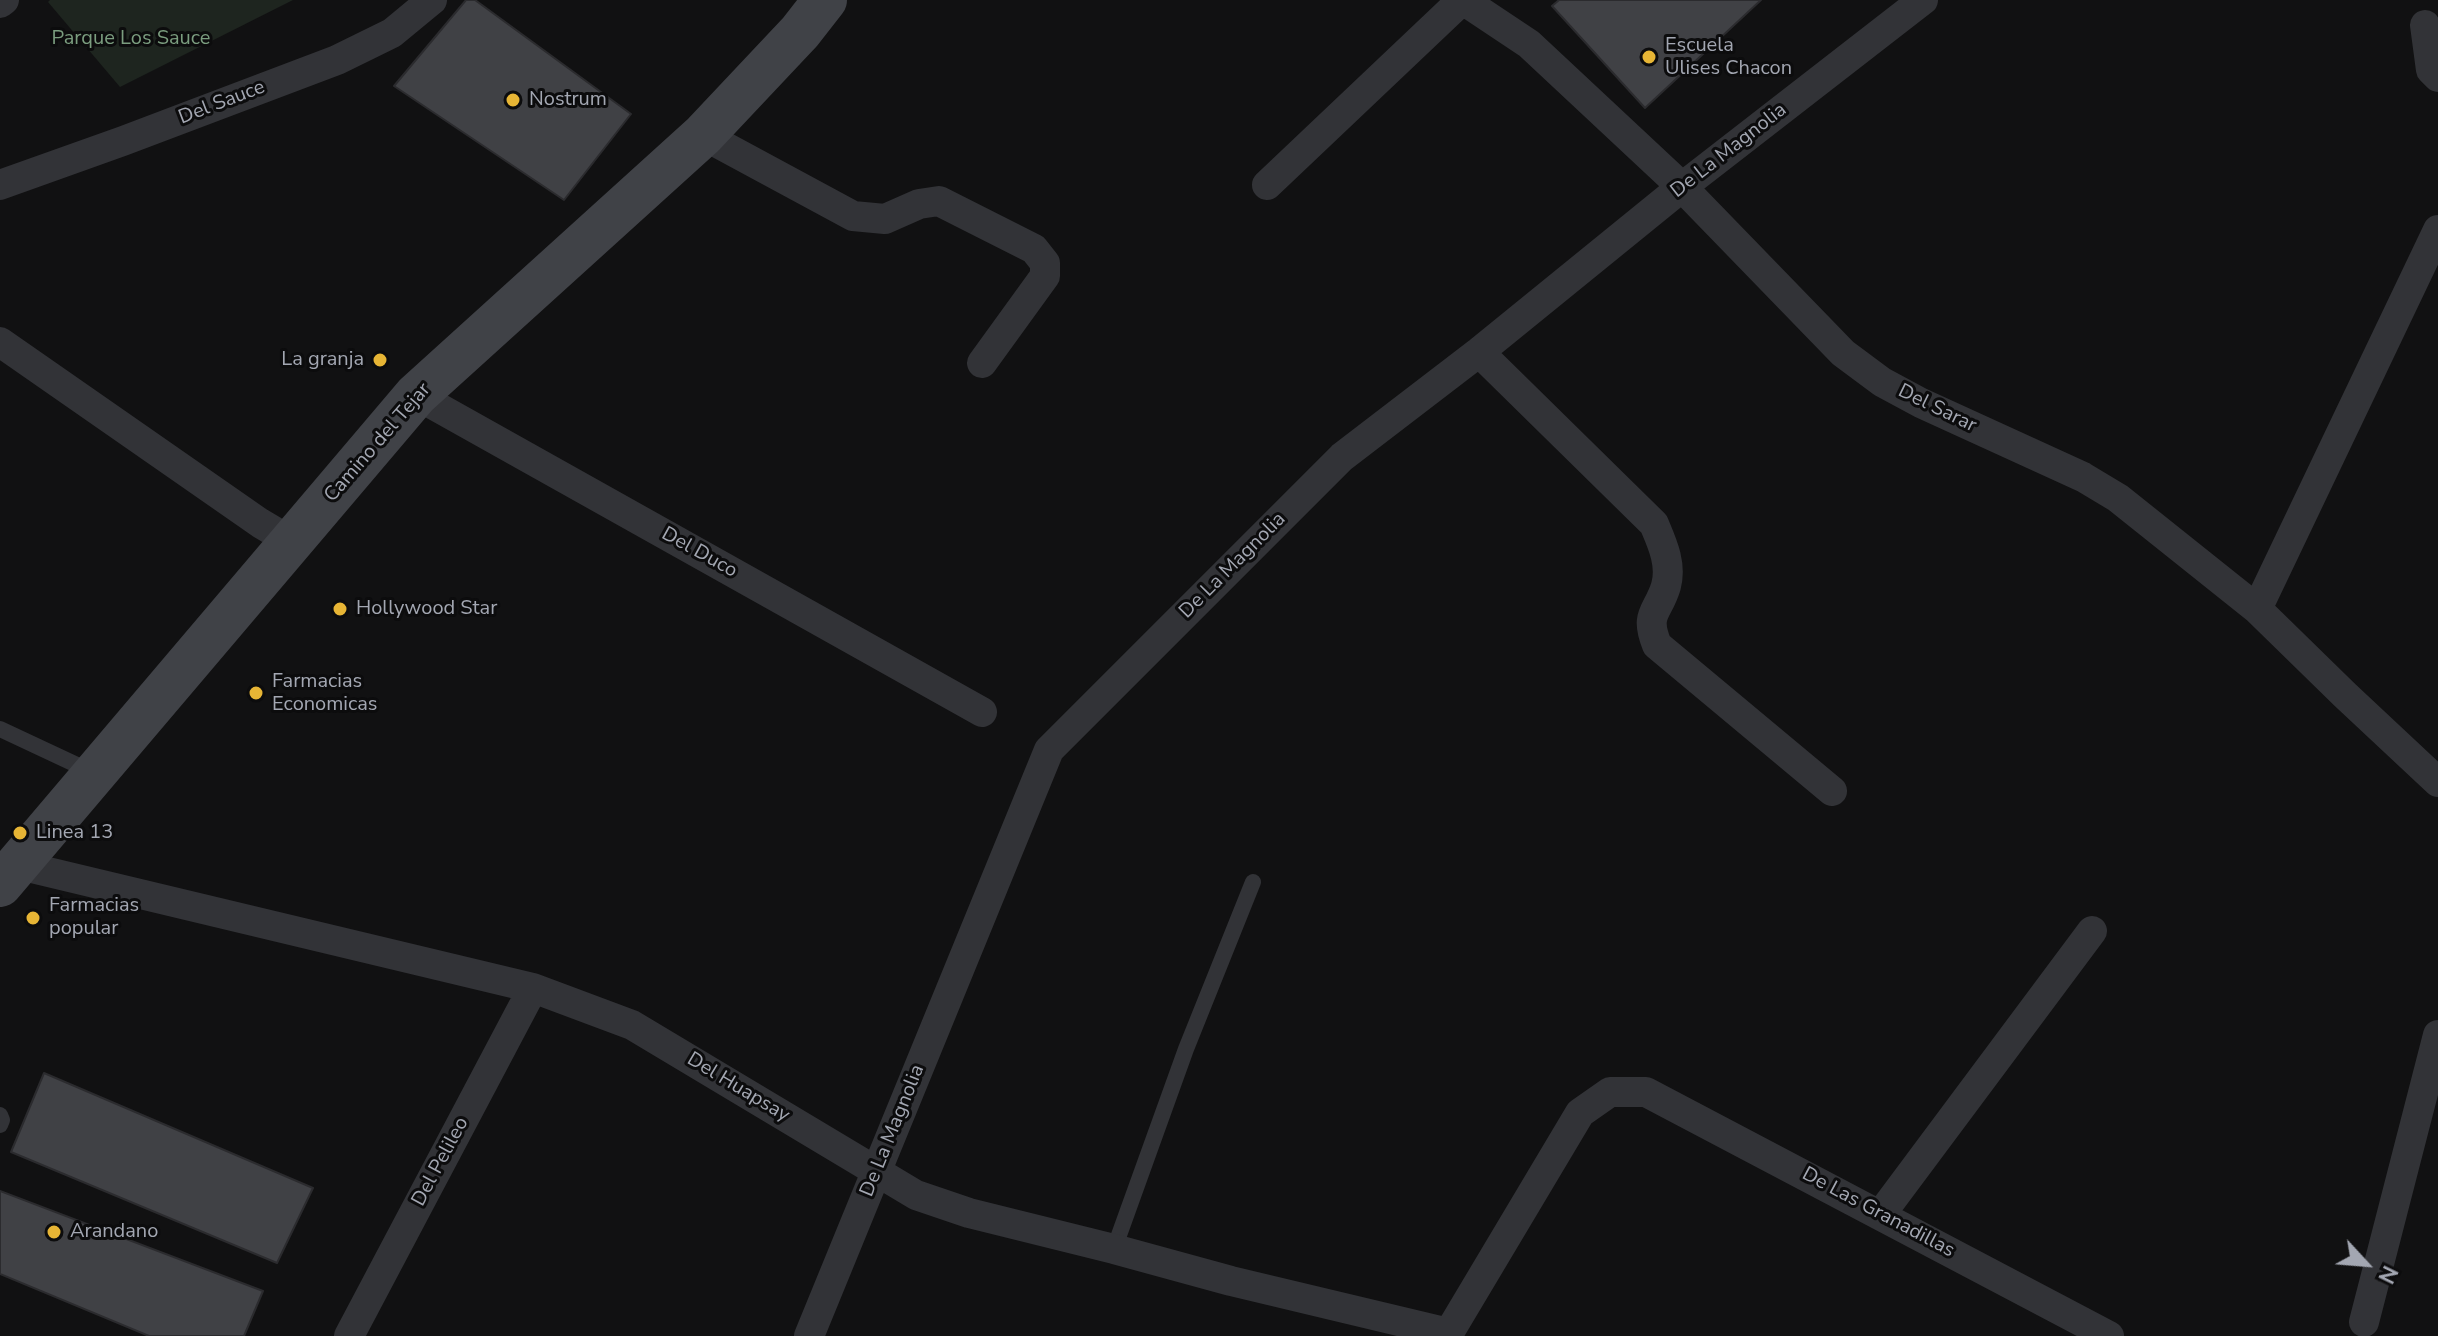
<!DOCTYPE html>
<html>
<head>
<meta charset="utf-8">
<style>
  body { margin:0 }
  #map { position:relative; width:2438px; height:1336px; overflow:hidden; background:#111112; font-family:"Nunito Sans",sans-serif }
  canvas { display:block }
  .north { position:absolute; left:2326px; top:1224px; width:80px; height:80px; -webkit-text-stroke:6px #0c0c0d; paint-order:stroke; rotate:116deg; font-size:22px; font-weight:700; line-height:32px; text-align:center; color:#a3a7b2 }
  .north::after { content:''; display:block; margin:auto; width:28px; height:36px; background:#a3a7b2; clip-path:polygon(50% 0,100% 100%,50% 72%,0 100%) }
</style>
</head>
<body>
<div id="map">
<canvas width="2438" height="1336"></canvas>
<div class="north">N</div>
</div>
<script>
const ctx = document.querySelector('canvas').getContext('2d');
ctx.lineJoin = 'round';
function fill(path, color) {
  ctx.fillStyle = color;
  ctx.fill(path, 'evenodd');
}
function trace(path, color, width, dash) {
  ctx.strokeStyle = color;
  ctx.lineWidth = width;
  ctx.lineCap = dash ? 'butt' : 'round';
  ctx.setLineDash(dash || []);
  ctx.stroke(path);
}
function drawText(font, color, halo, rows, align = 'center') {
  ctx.font = font + ' "Nunito Sans",sans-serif';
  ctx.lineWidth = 6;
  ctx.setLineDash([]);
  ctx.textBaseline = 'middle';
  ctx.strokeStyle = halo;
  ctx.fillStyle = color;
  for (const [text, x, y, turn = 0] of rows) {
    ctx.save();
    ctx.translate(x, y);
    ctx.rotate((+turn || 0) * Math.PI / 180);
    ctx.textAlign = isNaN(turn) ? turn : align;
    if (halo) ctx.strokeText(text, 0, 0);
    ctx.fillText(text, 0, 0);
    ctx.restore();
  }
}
const green = new Path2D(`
  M50,0H293L120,87L48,2Z`);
const building = new Path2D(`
  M466,0H475L631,114L564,200L394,86Z
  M1559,0H1761L1645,108L1552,6Z
  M44,1073L313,1188L277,1263L11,1152Z
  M0,1191L263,1291L244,1336H149L0,1274Z`);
const lane = new Path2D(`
  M0,729L94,773
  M0,1115L2,1120L0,1125
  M1114,1249L1186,1049L1253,882`);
const street = new Path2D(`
  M1463,0L1529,44L1682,187L1843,353L1882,382L1921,403L2083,477L2118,498L2257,609L2345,695L2438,782
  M0,3L4,0
  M2425,25L2431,70L2438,77
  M703,135L853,216L885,219L919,204L939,201L1034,249L1045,263V276L982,363
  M0,185L123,141L337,60L392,33L432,0
  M1267,185L1462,0
  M0,342L260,523L292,542
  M1479,352L1654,524C1662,543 1672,564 1666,586C1658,613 1644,613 1657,645L1832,791
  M416,395L982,712
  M2257,609L2438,230
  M19,865L533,988L632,1025L916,1195L969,1213L1114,1249L1231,1281L1449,1333
  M1881,1214L2092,931
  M2364,1322L2438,1035
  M349,1336L533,988
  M809,1336L1049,750L1342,457L1479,352L1682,187L1923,0
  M1447,1336L1580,1113L1610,1092H1646L2109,1336`);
const secondary = new Path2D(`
  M0,885L416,395L703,135L800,32L825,0`);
const markers = [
  [1649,57,8,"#e7b535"],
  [513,100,8,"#e7b535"],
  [380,360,8,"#e7b535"],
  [340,609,8,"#e7b535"],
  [256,693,8,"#e7b535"],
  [20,833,8,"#e7b535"],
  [33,918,8,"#e7b535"],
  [54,1232,8,"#e7b535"]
];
const parkNames = [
  ["Parque Los Sauce",131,39]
];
const poiNames = [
  ["Escuela",1665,46],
  ["Ulises Chacon",1665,69],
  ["Nostrum",529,100],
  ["La granja",364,360,"right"],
  ["Hollywood Star",356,609],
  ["Farmacias",272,682],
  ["Economicas",272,705],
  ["Linea 13",36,833],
  ["Farmacias",49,906],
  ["popular",49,929],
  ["Arandano",70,1232]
];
const streetNames = [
  ["Del Sauce",222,103,-21],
  ["De La Magnolia",1729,151,-38],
  ["Del Sarar",1937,409,26],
  ["Camino del Tejar",378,443,-49],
  ["Del Duco",699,553,29],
  ["De La Magnolia",1233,566,-45],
  ["Del Huapsay",738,1088,31],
  ["De La Magnolia",893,1131,-68],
  ["Del Pelileo",441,1162,-62],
  ["De Las Granadillas",1878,1213,28]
];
fill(green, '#1e251f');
fill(building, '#404145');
trace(building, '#2b2b2e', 2);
trace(lane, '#323337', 16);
trace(street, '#323337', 30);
trace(secondary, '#404247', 44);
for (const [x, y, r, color] of markers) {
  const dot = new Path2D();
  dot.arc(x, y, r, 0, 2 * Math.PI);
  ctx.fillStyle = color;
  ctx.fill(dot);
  trace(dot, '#0c0c0d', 3);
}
drawText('20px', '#7b9d7f', '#0c0c0d', parkNames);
drawText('20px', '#a3a7b2', '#0c0c0d', poiNames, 'left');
drawText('20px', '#a3a7b2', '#0c0c0d', streetNames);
</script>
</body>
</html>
